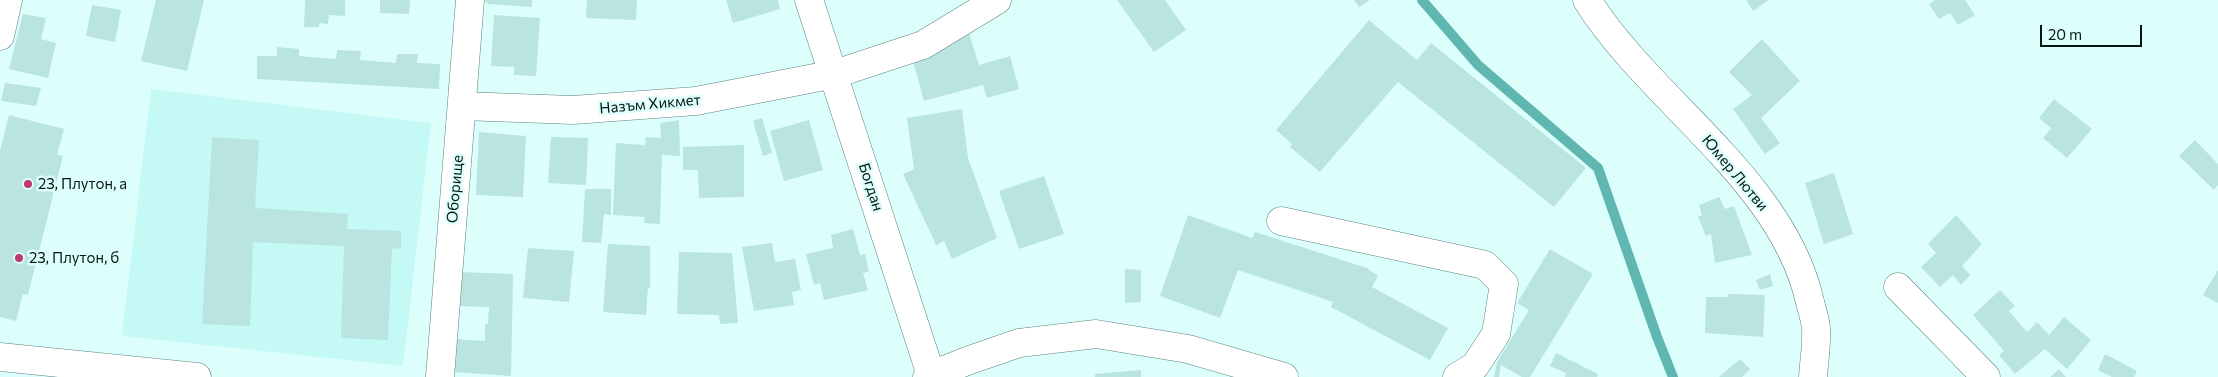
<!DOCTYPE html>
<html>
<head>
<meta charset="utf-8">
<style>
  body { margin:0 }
  #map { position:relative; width:2218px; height:377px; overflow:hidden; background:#ddfffc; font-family:Commissioner,sans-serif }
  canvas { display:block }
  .scale { position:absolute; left:2040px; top:25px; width:102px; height:22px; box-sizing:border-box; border:2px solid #061615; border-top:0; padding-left:6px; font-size:15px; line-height:18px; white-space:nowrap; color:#061615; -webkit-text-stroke:4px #ddfffc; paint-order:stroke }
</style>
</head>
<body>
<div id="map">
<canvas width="2218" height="377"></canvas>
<div class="scale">20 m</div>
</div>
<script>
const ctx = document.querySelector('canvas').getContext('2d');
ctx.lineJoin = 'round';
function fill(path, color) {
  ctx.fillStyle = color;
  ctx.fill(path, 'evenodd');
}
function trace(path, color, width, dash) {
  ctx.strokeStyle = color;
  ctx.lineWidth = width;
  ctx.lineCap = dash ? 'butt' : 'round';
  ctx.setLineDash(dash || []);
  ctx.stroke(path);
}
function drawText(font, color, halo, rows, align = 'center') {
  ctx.font = font + ' Commissioner,sans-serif';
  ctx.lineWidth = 5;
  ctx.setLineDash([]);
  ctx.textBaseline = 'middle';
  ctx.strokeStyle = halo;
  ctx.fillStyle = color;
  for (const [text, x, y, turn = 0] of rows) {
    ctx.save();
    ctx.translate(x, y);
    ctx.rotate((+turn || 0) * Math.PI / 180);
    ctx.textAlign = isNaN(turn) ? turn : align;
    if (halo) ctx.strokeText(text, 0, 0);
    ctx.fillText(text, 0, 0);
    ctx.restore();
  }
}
const built = new Path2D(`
  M151,89L431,123L403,366L122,336Z`);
const stream = new Path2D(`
  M1422,0L1478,65L1598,168L1657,337L1673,377`);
const building = new Path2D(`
  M156,0H204L187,71L141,61Z
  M305,0H345V16L329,15L328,24L319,23V27H304Z
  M380,0H410L409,14L380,13Z
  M484,0H532V7L488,4Z
  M587,0H637L636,20L586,18Z
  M726,0H778L780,9L733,23Z
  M1117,0H1165L1186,30L1154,52Z
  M1354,0H1370L1359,7Z
  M1746,0H1769L1753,11Z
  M1935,0H1965L1975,15L1958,25L1950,13L1939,19L1929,4Z
  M92,5L121,10L115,42L86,36Z
  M23,14L46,18L41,39L56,43L48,78L9,69Z
  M494,15L540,18L536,76L514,75V67L491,66Z
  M1369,20L1417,60L1431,43L1586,168L1554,207L1398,82L1320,172L1290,147L1292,144L1276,130Z
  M969,33L979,65L1010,56L1019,89L987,98L983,85L924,101L912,57L931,45Z
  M1762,39L1800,81L1761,118L1780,143L1765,154L1733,109L1752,95L1729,72Z
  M277,47L299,49V56L336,59L337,50L361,51L360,60L396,63L397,54H418L417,63L440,64L439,89L257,79V56H277Z
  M5,83L41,88L36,106L1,101Z
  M2054,99L2092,129L2067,158L2043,138L2051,128L2039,118Z
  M962,109L968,158L997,238L952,259L944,241L936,245L903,174L914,169L907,118Z
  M9,115L64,129L57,155L63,156L28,295L23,294L16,321L0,317V151Z
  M762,118L772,153L763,156L753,121Z
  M679,120L680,156L662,155L660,224L644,223L645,217L613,215L616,143L645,145L646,137L661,138L660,123Z
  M809,120L823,170L784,181L770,131Z
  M479,132L526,136L523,197L476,195Z
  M212,137L259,140L255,208L348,214L347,229L401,231V249L392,248L388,340L341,338L344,246L253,242L250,326L202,324Z
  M551,137L588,138L586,185L548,183Z
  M2195,140L2218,164V185L2214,190L2179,156Z
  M744,145V197L699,198L698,170H683V147Z
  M1834,173L1853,234L1824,244L1805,183Z
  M1044,176L1064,234L1019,249L999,191Z
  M585,189H611V215L604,214L601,243L582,242Z
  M1719,197L1725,209L1734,206L1752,255L1715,263L1711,234L1706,236L1698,217L1702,215L1699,205Z
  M1188,215L1252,238L1255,232L1367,268L1378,276L1372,287L1448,328L1430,360L1331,307L1333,302L1238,270L1220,318L1160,296Z
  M1956,215L1982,244L1962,266L1970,275L1961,285L1953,275L1940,287L1921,267L1936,253L1928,244Z
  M853,229L860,255L865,254L869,271L863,273L868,290L824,300L820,283L814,285L806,254L833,248L831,235Z
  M772,243L775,262L795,259L801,290L792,292L794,305L754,311L742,247Z
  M608,244L650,246V288H648L646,315L603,312Z
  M528,248L574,251L569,302L523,298Z
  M1550,249L1593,274L1530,377H1522L1501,365L1499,377H1494L1497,362L1529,310L1517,303Z
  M679,252L732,253L738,323L720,324L719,315L677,314Z
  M1125,269L1141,270V302L1125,303Z
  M2218,270V303L2203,295Z
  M459,272L513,274L511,376L453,372L454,339L485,341V324H488L489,307L456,306Z
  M1770,274L1773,286L1760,290L1756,280Z
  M2000,290L2015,306L2009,311L2027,332L2037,322L2049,335L2064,317L2091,340L2067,369L2045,349L2015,374L1999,355L2004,351L1973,315Z
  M1728,294L1765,295L1763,337L1705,333L1706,297H1728Z
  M1556,353L1598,374L1597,377H1565L1566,373L1550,366Z
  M2105,354L2137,371L2134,377H2112L2098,370Z
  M1740,359L1750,369L1742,377H1719Z
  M2059,369L2066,377H2050Z
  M1141,370V377H1095V374Z`);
const street = new Path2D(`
  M809,0L931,375
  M1587,0C1651,102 1783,180 1810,302C1812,310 1815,319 1816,328C1817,344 1814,361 1813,377
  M0,36L8,0
  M462,106L573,110L696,101L835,74L923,45L997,0
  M1281,221L1485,265L1504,284L1496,334L1475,366L1457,377
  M1898,287L1986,377
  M0,357L197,377
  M440,377L470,0
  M927,377L967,361L1019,343L1096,334L1188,349L1284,377`);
const markers = [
  [28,184,5,"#bf3672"],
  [19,258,5,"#bf3672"]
];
const streetNames = [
  ["Назъм Хикмет",650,104,-5],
  ["Юмер Лютви",1735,173,50],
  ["Богдан",871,187,72],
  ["Оборище",455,189,-85]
];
const poiNames = [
  ["23, Плутон, а",38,184],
  ["23, Плутон, б",29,258]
];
fill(built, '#c4f9f5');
trace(stream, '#60b7b2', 10);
fill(building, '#b9e4e0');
trace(street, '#5a827f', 29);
trace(street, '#fff', 28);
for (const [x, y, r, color] of markers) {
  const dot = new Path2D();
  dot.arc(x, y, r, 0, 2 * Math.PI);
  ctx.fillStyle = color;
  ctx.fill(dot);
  trace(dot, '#ddfffc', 2);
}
drawText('15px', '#061615', '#ddfffc', streetNames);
drawText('15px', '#061615', '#ddfffc', poiNames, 'left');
</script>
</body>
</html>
